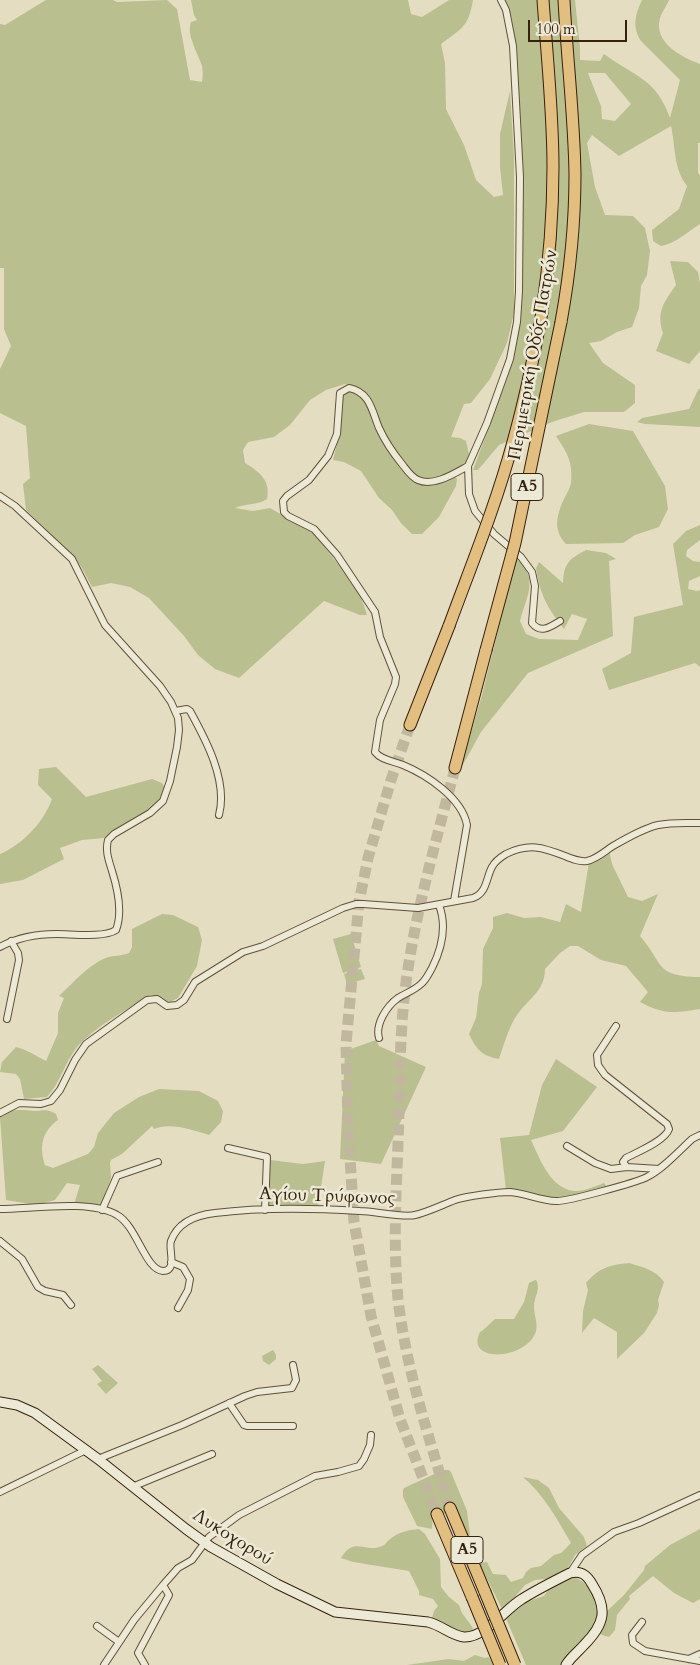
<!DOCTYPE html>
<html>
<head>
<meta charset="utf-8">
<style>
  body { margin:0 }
  #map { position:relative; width:700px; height:1665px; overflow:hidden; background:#e4ddc2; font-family:Cardo,serif }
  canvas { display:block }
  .scale { position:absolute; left:528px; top:20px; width:99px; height:22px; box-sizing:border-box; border:2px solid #36210c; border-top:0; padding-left:6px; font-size:15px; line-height:18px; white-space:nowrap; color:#36210c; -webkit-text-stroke:4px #ede9d7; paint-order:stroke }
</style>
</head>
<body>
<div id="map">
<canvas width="700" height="1665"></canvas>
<div class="scale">100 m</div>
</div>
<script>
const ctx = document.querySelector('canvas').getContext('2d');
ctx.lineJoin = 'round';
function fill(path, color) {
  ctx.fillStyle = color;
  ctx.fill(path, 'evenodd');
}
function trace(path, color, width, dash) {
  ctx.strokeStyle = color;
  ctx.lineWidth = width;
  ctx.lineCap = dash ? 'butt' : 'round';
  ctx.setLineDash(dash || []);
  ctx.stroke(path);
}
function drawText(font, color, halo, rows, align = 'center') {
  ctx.font = font + ' Cardo,serif';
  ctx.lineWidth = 5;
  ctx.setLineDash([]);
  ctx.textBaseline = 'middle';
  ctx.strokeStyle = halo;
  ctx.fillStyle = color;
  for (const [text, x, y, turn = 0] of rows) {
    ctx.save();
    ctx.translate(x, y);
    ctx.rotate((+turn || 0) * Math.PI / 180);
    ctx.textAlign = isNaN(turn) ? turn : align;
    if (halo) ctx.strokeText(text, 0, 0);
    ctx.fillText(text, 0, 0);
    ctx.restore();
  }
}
const green = new Path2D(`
  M46,0H113L117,2L167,0L177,9L190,80L202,82C203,77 203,71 202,66C198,53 186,35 191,22L197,20L194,15L191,0H408L411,14L422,17L449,0H473C468,28 462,28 441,44L445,63L446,109L464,145L476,180L494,197L503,195L500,167V134L510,91L514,157V313L507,343L490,379L471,403L464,404L451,437L460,438L466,441L469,454L467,463L453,472L431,479L417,477L395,452L381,428L376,409L368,396L355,387L345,384L326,390L310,400L290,425L274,437L248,442L243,450L245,463C260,472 271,481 267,499C256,506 246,503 235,508L253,511L270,508L312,532L339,565L361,597L367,615H360L324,601L239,678L215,669L198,655L184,636L149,598L130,587L111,583L92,587L82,568L75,558L26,510L23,484L30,478L26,426L0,413V369L11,346L4,329V268H0V24L5,25Z
  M505,0H575L580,48V60L600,61L604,54C635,77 656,78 670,118L680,80L641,41C632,27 635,15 642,0H669C667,5 662,12 660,18C653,42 681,57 700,64V143H698V173L700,175V224C687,232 675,244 661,246L653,241L652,230L679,209L687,186C673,167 676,149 671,126L619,156L592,135L587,143L595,187L605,215L633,216L645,228L650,251L647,275L641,286L639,308L632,327L617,332L601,341L589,343L603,363L635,385V403L624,412H584L552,422L499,445L478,470H473L508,376L517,342L523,285L519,94L514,33L509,9ZM588,73H605L631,104L615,121L602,119L601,106Z
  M670,261L688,262L698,272L700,283V351L689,364L656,351L663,333C656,312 664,302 676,285Z
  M700,388V427L645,424L637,422L642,418L689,409L698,390Z
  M350,390C369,397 370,415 377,431C385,447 394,463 408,475C414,480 421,485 429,484C437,484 447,479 455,477L457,479L456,486L439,517L422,534H412L401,523L392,510L379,498L361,471L344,462L333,460L339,435L342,395Z
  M589,424L633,431L665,486L668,509L659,527L635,535L623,543L566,544C552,530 557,513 565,497C567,493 570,488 571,483C573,461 567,453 556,436Z
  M700,525V540L687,550L686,556L693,561L700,562V576L689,581L688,589L697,591L700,590V667L695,663L609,690L602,669L631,653L634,617L683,605L673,544L686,531Z
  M586,550L606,553L616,559L609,561L613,636L528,673L481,732L460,770L482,695L516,558C540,579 526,597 520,621L526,634L539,639L578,640L587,619L572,614L564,629C547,607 540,595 536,568L539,562L563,583C564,563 569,559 586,550Z
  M56,767L86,797L152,779L162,783L164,786L163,795L159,803L145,814L104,838L82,840L60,848L64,859L23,880L0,884V854C22,845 44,822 52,799L38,785L39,769Z
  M609,850L612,864L628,897L642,901L658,894L640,936C665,965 654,976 700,977V1009C674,1013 664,1015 640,1002L648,992L626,966L601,960L578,946H570L560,953L545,969C545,991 529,998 517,1015C508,1028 504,1045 499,1059C482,1056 476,1049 469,1034L476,1018L479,993L482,984L483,949L493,928V917L507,913L524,918L541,917L560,922L566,904L581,912L589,862Z
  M162,914L173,915L198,927L202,940L197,966L178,998L170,1002L151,995C126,1010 97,1025 77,1047C65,1062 60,1083 47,1097L24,1099L20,1079L16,1074L0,1072L2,1062L16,1047C28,1050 36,1056 46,1061L58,1033V1013L64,998L59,996C73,983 91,962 109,957C116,955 122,956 129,953L132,947V929Z
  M351,934L361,967L343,973L333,939Z
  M361,969L365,979L347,984L344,974Z
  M376,1040L379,1046L426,1067L381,1164L340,1159L345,1051Z
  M556,1059L597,1087L563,1131L531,1140C540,1159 550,1188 574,1191C583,1192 596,1186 604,1183L608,1188L557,1200L506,1190L500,1138L529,1135L542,1085Z
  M159,1089L199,1091L218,1101L223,1111L221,1122L209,1135C192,1130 171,1122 154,1129L152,1126L122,1154L111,1160L110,1163L111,1178L100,1208L74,1204L80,1185L67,1183L55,1200L36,1205L6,1200L0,1117C12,1108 20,1110 34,1111C44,1111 46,1108 56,1114L58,1120C42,1131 39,1147 45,1165L53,1168L88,1154L94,1147L98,1133L114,1113L139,1097Z
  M270,1160L303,1164L325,1161L318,1207L266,1208Z
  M629,1263C642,1267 656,1270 664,1282L658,1300L659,1305L657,1313L644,1333L617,1359V1332L594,1318L582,1333L583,1311L588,1290L586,1283C599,1268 609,1265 629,1263Z
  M535,1280L537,1281C540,1293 534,1296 534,1307C534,1315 538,1323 536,1331C528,1360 464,1364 480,1332L482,1331L495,1319H514L524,1302L529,1283Z
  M273,1350L276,1355V1359L269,1365L263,1361L262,1356Z
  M98,1365L118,1383L106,1394L97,1384L102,1381L92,1369Z
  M443,1470H449L451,1472L467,1511L470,1535L468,1536L457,1515L446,1511L445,1514L439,1513L433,1516L432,1529L417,1526L403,1497V1490L404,1488Z
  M523,1477L538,1480L549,1488L559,1508L584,1537L587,1546L575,1555L567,1570L554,1578L535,1580L525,1585L503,1611L479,1563L487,1562L493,1574L506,1575L511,1582L523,1578L526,1572L531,1568L541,1566L554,1555L561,1553L571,1543C557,1519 544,1495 523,1477Z
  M419,1529L425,1534L440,1559L441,1587L449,1597L459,1605L462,1613L473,1628L472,1632C457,1633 441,1632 432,1618L434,1611L438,1606L433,1599L419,1595V1591L409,1571L353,1562L341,1558C355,1535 365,1555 384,1545C386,1544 387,1541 389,1540C398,1532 408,1530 419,1529Z
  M700,1529V1599L693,1603L674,1593L653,1576L629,1596L630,1599L617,1615L615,1630L609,1637L599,1634L586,1649L563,1665H526L505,1616L522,1603L544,1596L550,1587L572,1576C587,1582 597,1594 598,1609L606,1612L624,1595L644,1570L645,1566L670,1545Z
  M475,1655L485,1658L489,1657L493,1665H407L449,1659L464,1661Z`);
const highwayTunnel = new Path2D(`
  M410,725L391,780L368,858L359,902L346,1044L348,1125L354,1222L371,1316L400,1419L437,1514
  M450,1508C430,1440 406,1370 398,1299C393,1247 396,1196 398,1144C400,1090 399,1035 406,982C416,909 437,838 455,768`);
const street = new Path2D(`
  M501,0L506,10L513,46L520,177L519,291L517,322L510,359L487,423L468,466L469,494L475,511L494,534L521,557L532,572L535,586L532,623C541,634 550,627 560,621
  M0,496L15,506L72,559L105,625L160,686L171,702L178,718L179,730L177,747L170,781L163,801L150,813L114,834L108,840C105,851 109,861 112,871C118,890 123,912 116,930C104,938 72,934 57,934C37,934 18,937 0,947
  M175,711L187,709L190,711C206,740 228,781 219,815
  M454,901L467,825C462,798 427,775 403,765C393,761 381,760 375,752L380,720L395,684L396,677L380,637L375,612L337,555L314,529L288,516L284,512L283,501L287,496L309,480L328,456L337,434L340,393L349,388C370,392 372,411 379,428C385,441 393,453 402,464C406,469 411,477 418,480C434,487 455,473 468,466
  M7,1019L19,960L18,953L11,941
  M616,1026L597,1055L598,1065L605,1075L667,1124L669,1129C665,1141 637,1152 626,1158L623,1162L627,1167L659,1169
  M379,1038C375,1024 387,1006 398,998C406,993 415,990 421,984C426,980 429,973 432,968C442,948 447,926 439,905
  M0,1113L19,1103L41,1104L51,1101L60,1090L75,1060L86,1044L147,1000L157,999L167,1006L177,1005L184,1000L195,982L243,952L263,946L343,908L356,904H363L418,908L473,898C487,893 486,878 492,867C495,861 501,857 506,854C529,843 542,847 565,856C572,859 579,862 587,861C597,859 605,851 613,846C625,839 645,828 658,825C672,822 686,823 700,823
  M567,1146L595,1163L611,1169L627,1167
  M228,1148L267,1157L265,1210
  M0,1209C31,1209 90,1199 117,1215C137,1226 145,1270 163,1271C178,1271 168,1249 171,1241C178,1222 196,1215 215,1213C262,1207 312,1208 360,1211C374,1211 403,1218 415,1215C428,1212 442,1205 455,1200C466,1196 499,1192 510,1192C525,1193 541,1201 556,1201C566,1202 638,1182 647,1177C664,1168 678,1152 692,1139L700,1135
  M102,1210L117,1176L158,1162
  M0,1241L22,1259L38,1287L45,1291L63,1295L71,1305
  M171,1262L183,1267L190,1279L188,1290L178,1308
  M229,1403L244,1425L247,1426H293
  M98,1459L182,1425L245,1396L257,1392L292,1388L296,1380L293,1365
  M132,1487L212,1454
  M0,1492L86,1450
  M570,1573L582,1555L614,1532L639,1523L700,1495
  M642,1622L632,1635L633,1643L645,1651L700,1661
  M97,1626L119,1642
  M689,1659L700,1654
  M104,1665L134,1620L163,1585
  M145,1665L138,1653L169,1595L163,1585L178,1568L192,1560L209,1537L239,1515L315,1476L338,1472L359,1466L364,1459L370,1445L371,1435`);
const secondary = new Path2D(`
  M0,1402L17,1405L35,1413L98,1459L186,1529L211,1547L277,1584L335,1612L428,1622C441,1625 452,1636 464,1637C485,1638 505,1609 522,1599C538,1589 554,1581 570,1573C581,1570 587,1575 592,1584C608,1609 605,1624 584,1645C578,1652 571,1657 566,1665`);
const highway = new Path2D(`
  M542,312C549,264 553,216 553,167C553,112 547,56 543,0
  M561,322C570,273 575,224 575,174C574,116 567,58 564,0
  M410,725L449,626
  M455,768L486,650
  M450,1508L485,1592
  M437,1514L472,1597`);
const highwayBridge = new Path2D(`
  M449,626C471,566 496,505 513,442C525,399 534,356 542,312
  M486,650L515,543L561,322
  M485,1592L515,1665
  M472,1597L500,1665`);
const shields = [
  [527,487,32],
  [467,1550,32]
];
const shieldNames = [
  ["Α5",527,487],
  ["Α5",467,1550]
];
const streetNames = [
  ["Περιμετρική Οδός Πατρών",534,355,-80],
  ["Αγίου Τρύφωνος",327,1197,2],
  ["Λυκοχορού",232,1538,32]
];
fill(green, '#babf8f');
trace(highwayTunnel, '#c1b79e', 11, [11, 5.5]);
trace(street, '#62503a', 8);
trace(secondary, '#36210c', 11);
trace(highway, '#36210c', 13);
trace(street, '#ede9d7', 6);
trace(secondary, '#ede9d7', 9);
trace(highway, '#e2be81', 11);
trace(highwayBridge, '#36210c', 13, []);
trace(highwayBridge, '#e2be81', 11);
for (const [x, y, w] of shields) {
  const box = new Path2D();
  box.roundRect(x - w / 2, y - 13.5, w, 27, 4);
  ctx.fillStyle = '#ede9d7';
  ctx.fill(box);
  trace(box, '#36210c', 1);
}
drawText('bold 16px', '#36210c', null, shieldNames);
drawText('18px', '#36210c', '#ede9d7', streetNames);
</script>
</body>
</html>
